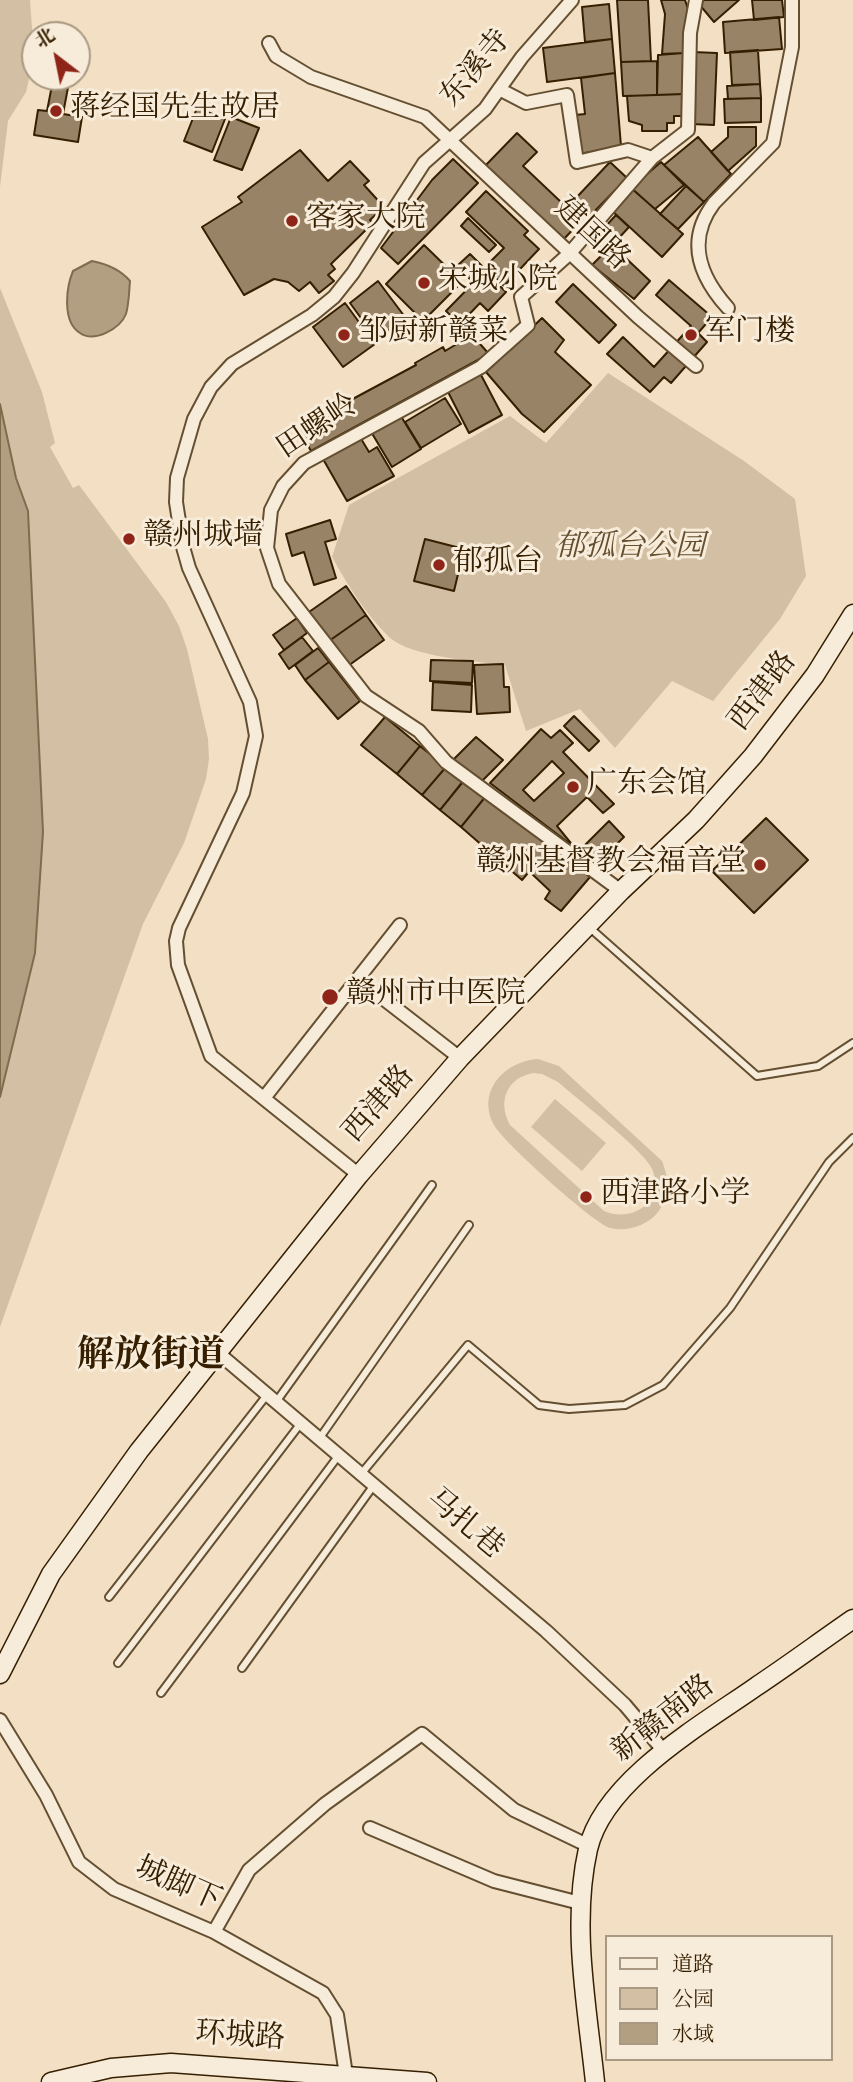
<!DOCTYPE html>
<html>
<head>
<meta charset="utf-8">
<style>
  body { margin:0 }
  #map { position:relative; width:853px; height:2082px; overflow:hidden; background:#f3e0c4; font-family:"Sorts Mill Goudy","Noto Serif SC",serif }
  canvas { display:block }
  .legend { position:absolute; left:605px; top:1935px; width:228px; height:126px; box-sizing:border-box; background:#f7ebd9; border:2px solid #a99982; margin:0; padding:9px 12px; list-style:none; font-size:21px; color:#351f00 }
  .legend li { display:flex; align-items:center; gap:14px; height:35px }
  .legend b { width:35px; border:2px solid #a99982 }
  .north { position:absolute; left:21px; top:21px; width:70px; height:70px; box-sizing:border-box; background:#f7ebd9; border:2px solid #a99982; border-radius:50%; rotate:328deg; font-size:19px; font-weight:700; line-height:28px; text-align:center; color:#351f00 }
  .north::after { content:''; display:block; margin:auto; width:24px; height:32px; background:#8f2418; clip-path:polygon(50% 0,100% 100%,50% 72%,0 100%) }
</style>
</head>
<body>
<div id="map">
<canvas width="853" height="2082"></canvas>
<ul class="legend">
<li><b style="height:9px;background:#f7ebd9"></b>道路</li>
<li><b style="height:19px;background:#d3bfa3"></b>公园</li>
<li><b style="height:19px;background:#b29e81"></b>水域</li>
</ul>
<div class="north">北</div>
</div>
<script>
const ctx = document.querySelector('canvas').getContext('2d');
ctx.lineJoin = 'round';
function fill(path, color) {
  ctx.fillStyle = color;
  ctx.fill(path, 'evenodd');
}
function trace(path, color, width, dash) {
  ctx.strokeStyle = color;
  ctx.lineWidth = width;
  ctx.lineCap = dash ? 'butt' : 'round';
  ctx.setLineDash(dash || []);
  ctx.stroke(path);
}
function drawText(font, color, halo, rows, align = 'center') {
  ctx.font = font + ' "Sorts Mill Goudy","Noto Serif SC",serif';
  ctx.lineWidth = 6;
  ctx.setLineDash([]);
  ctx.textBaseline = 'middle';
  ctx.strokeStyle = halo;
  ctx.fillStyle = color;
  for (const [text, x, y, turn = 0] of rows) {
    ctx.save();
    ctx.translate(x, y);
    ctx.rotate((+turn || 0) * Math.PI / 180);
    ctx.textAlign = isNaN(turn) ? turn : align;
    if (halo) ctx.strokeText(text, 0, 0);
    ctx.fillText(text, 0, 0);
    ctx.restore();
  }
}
const green = new Path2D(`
  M0,0H30L34,58L26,92L8,121L0,187Z
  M0,288L42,392L55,443L50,447L73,488L79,485L166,602L179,626L187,649L208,739L209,759L206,779L184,843L143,924L0,1327V1097L35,953L43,832L28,511L16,478L0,404Z
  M608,373L744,461L795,499L806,576L780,619L713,701L672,681L615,748L580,709L526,731L505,665C476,661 410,657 389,637C366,615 347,584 332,557L349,505L510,416L546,443Z
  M538,1059L559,1066L662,1161C669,1179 670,1196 658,1212C647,1226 627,1232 610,1228C593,1223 502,1141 494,1125C476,1091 505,1061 538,1059ZM533,1073L542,1074L558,1082C577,1099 647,1152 653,1171C664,1203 631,1223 604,1211L510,1125C497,1101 507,1078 533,1073Z
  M555,1099L606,1143L582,1171L531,1127Z`);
const water = new Path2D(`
  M92,261C107,264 120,269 130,281C129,292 129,304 126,314C120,329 94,343 80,333C62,322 66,288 73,271Z
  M0,404L16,478L28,511L43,832L35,953L0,1097Z`);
const building = new Path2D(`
  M617,0H648L651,61L621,62Z
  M661,0H685L688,9L684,53L662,54L665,14Z
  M704,0H739L714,22L699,4Z
  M752,0H782L784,17L754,20Z
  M609,4L612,39L585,42L582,7Z
  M779,17L782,49L725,53L723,22Z
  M612,39L615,73L547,82L543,48Z
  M758,50L760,84L732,85L730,52Z
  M693,52L717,53L714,125L691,124Z
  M684,53L685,94L657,95L658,55Z
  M657,61V95L623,96L621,62Z
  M615,73L621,146L580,154L575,115L585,114L581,78Z
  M53,80L69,82L63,114L82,117L78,142L34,135L38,110L47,111Z
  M760,84L761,98L728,99L727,86Z
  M683,94V116H674V123H667V131H642V125L629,121L627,96Z
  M761,98V122L725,123L724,99Z
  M197,108L225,119L212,152L184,141Z
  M231,117L259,128L242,170L214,160Z
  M728,127H756V146L728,171L711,152L728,137Z
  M517,133L537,152L523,166L581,221L562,241L485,166Z
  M698,137L731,174L704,202L664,165Z
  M300,150L328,181L350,161L369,181L364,185L384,207L370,220L373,223L331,264L335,269L328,275L334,281L319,293L310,282L299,291L288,282L274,279L244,295L202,227L242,202L238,197Z
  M453,159L478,183L398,264L381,248L432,180Z
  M610,162L627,178L591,215L575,199Z
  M661,162L684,185L655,209L631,188Z
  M629,186L683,234L662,257L610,209Z
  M686,186L704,202L678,229L660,214Z
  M486,191L528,231L524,235L539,249L504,286L485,267L504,248L466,212Z
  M616,215L629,227L606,252L593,240Z
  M468,218L496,245L489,252L461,226Z
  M424,245L462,282L423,321L386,284Z
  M612,245L650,281L634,299L592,265Z
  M470,254L482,266L470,279L457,266Z
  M485,271L506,292L488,311L480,303L459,325L446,311Z
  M669,280L712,317L698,333L707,342L671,383L664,377L650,392L607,354L623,337L654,367L691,326L656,295Z
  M378,281L405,317L377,340L350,303Z
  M573,284L616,325L599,343L556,302Z
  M345,303L375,344L343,367L313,327Z
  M542,318L564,340L555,352L591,385L544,432L522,414L486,372Z
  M472,335L489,354L311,451L300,431L323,416L325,419L351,404L349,401L416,365L415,363L443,347L445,351Z
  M480,373L502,415L469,433L447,390Z
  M445,398L461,424L421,448L405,422Z
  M399,413L421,449L392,467L370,430Z
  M360,437L369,452L377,447L394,476L347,501L323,459Z
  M330,520L336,539L325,542L336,578L314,585L304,552L292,556L286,534Z
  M425,539L464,549L454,591L414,581Z
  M346,586L366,615L329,641L309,612Z
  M366,615L384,640L348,666L329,641Z
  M297,618L307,633L284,650L273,635Z
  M302,637L313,651L289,669L279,654Z
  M318,648L329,662L305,680L295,665Z
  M431,660L473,661L472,683L430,681Z
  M329,662L360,701L338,719L305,680Z
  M503,664L504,687H509L510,712L477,714L474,665Z
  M433,682L472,685L471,712L432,710Z
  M574,716L599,741L589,751L564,726Z
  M385,717L420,746L397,774L361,745Z
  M541,729L551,738L560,730L573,743L563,752L614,804L603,813L587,797L557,826L574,847L490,783ZM552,761L564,773L534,801L523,790Z
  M476,737L503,760L480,783L451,762Z
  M420,746L446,767L422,795L397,774Z
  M446,767L463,781L440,810L422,795Z
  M466,778L486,796L461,827L440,810Z
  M486,796L552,845L522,880L461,827Z
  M766,818L808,860L754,913L712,871Z
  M609,821L624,837L596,864L581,849Z
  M554,848L590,877L561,911L545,899L550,891L531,873Z`);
const lane = new Path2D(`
  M590,928L757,1076L818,1066L853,1043
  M276,1402L432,1185
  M319,1439L469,1225
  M361,1474L468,1345L539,1405L569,1409L625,1405L663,1385L730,1308L829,1162L853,1138
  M109,1597L267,1395
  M118,1663L301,1423
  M242,1668L374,1485
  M161,1693L339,1455`);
const street = new Path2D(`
  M269,43L276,56L311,77L425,117L638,317L696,366
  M499,89L526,103L567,95L577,162L628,150L652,158
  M728,308C699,276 686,240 714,203L773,143L792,47V0
  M621,891L446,762L419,731L366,696L279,584L267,548L271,510L283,486L304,463L481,367L528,325L521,297L569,254L652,158L688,130L690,33L696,0
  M358,979L460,1058
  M264,1098L400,925
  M359,1175L211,1056L178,965L176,941L179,928L243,793L256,736L250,702L189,568L183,547L176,502L177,478L194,419L211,387L232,364L312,315L334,297L353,273L424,163L485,109L522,57L572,0
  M217,1352L546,1631L625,1705L663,1750
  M0,1720L46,1795L79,1862L114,1889L214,1932L323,1993L337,2015L346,2075
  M370,1828L494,1881L580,1903
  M214,1932L249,1870L325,1804L422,1734L514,1810L589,1846`);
const secondary = new Path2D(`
  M0,1674L51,1574L139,1451L359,1175L460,1058L621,891L696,820L753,756L815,675L853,614
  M51,2082L111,2068L171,2063L427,2082
  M595,2082C587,2006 571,1925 588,1849C604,1780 703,1724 757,1686C790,1664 821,1641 853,1619`);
const markers = [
  [56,111,7,"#8f2418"],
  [292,221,7,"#8f2418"],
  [424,283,7,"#8f2418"],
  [344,335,7,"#8f2418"],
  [691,335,7,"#8f2418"],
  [129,539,7,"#8f2418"],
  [439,565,7,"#8f2418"],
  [573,787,7,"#8f2418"],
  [760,865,7,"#8f2418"],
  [330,997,9,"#8f2418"],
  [586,1197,7,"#8f2418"]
];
const streetNames = [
  ["东溪寺",478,70,-50],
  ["建国路",590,236,43],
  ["田螺岭",319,429,-34],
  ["西津路",765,693,-53],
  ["西津路",381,1106,-49],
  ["马扎巷",463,1526,40],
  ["新赣南路",665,1721,-38],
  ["城脚下",177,1887,24],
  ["环城路",240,2039,4]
];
const poiNames = [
  ["蒋经国先生故居",70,111],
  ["客家大院",306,221],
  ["宋城小院",438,283],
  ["邹厨新赣菜",358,335],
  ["军门楼",705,335],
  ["赣州城墙",143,539],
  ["郁孤台",453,565],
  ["广东会馆",587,787],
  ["赣州基督教会福音堂",746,865,"right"],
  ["赣州市中医院",346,997],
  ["西津路小学",600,1197]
];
const parkNames = [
  ["郁孤台公园",630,550]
];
const districtNames = [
  ["解放街道",151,1360]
];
fill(green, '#d3bfa3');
fill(water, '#b29e81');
trace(water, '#806b4d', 2);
fill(building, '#988366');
trace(building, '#351f00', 2);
trace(lane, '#644f31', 10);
trace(street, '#644f31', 16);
trace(secondary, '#351f00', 21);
trace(lane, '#f7ebd9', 6);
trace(street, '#f7ebd9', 12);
trace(secondary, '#f7ebd9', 18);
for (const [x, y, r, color] of markers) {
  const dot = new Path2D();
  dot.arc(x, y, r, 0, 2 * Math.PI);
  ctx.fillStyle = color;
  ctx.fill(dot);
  trace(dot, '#f7ebd9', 2.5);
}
drawText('30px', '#351f00', '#f7ebd9', streetNames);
drawText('30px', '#351f00', '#f7ebd9', poiNames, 'left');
drawText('italic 30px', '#644f31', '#f7ebd9', parkNames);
drawText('bold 37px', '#351f00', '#f7ebd9', districtNames);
</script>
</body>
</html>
